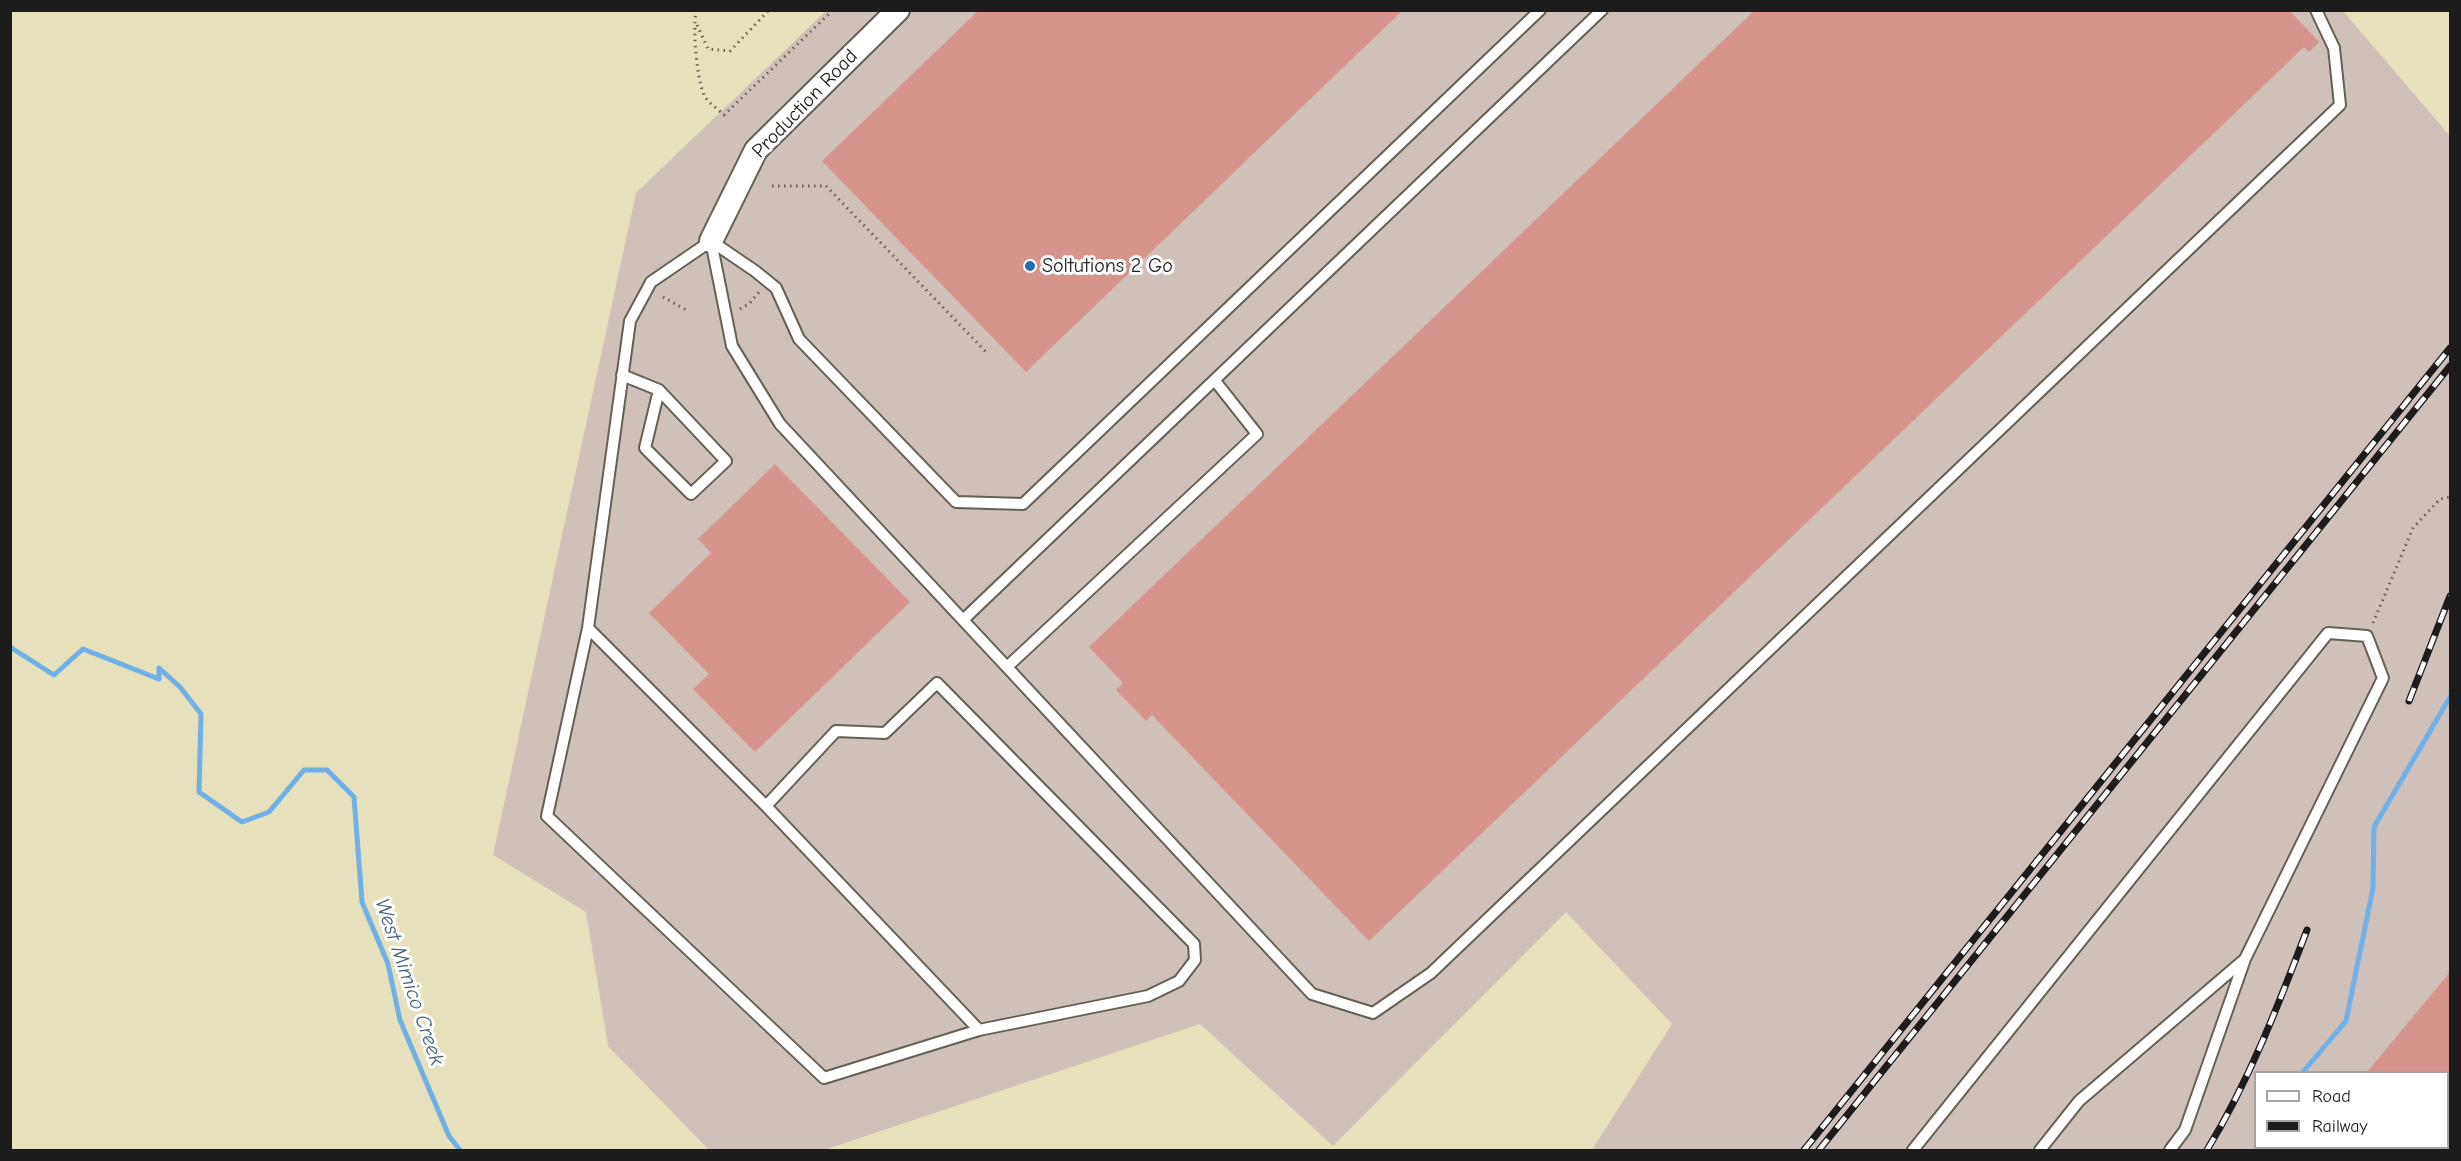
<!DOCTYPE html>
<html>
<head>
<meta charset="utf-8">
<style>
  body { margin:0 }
  #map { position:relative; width:2461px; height:1161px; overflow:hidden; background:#e6e0bc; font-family:"Comic Neue",sans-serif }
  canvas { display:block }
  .frame { position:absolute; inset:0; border:12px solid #1c1c1c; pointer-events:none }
  .legend { position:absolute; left:2254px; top:1071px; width:195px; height:78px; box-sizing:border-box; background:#fff; border:2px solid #a4a4a4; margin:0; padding:8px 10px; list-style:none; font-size:18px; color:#1c1c1c }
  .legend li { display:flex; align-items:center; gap:12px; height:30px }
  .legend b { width:30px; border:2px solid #a4a4a4 }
</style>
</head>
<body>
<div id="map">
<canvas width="2461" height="1161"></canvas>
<div class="frame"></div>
<ul class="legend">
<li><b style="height:8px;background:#fff"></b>Road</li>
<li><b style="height:8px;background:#1c1c1c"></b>Railway</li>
</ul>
</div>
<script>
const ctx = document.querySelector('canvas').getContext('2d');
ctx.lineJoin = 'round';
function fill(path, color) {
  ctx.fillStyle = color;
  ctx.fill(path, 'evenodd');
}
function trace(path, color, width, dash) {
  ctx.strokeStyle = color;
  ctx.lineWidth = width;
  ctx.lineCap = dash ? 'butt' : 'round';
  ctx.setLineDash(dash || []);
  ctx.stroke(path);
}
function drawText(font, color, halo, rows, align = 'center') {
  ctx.font = font + ' "Comic Neue",sans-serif';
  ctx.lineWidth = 6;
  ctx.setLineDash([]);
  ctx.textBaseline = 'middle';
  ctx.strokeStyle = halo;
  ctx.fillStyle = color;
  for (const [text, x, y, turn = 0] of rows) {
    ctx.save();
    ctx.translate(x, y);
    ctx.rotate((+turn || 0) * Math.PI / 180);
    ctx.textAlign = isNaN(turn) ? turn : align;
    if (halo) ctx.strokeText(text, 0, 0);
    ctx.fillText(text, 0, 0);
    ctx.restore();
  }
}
const industrial = new Path2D(`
  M826,11H2343L2450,136V1150H1592L1672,1024L1566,912L1333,1146L1200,1024L824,1150H709L608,1046L586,912L493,855L636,193ZM2256,1072H2448V1148H2256Z`);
const stream = new Path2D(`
  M10,647L54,675L83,649L159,679V668L180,687L201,714L199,792L242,822L269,812L304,770H327L354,797L362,902L388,964L400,1020L449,1136L460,1150
  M2303,1072L2346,1021L2373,888L2374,827L2450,697`);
const building = new Path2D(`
  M979,10H1403L1026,372L822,161Z
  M1755,10H2289L2319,42L2309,52L2304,47L1369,941L1152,715L1146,721L1116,690L1123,683L1089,647Z
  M775,464L910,602L755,752L693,689L709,674L649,613L711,553L698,539Z
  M2451,971V1072H2367Z`);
const path = new Path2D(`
  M696,10C693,32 696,74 704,95C707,102 718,109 724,115L833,10
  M697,25L708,49L730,51L769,10
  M772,186H826L987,353
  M663,297L688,311
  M740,309L749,304L759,292
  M2373,623L2413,528L2440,499L2450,497`);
const lane = new Path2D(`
  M711,241L732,346L780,424L1312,994L1373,1013L1431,973L2340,105L2334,48L2316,10
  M711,241L755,271L776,288L799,339L956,502L1023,504L1540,10
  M622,375L659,390L645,448L691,494L726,461L659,390
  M964,619L1602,10
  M588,628L766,806L979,1030L824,1078L547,816L588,628L630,321L651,282L711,241
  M1008,666L1257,434L1216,382
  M766,806L836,731L885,733L937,683L1194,944L1195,960L1179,981L1148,996L979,1030
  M1913,1150L2328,633L2367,636L2383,678L2245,959L2185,1130L2170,1150
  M2040,1150L2079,1101L2245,959`);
const street = new Path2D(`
  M711,241L756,150L898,10`);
const rail = new Path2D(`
  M2409,701L2450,596
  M1804,1150L2450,348
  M1819,1150L2450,366
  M2207,1150C2249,1081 2278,1006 2307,930`);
const markers = [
  [1030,266,6,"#1f6fb2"]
];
const streetNames = [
  ["Production Road",805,104,-46]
];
const poiNames = [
  ["Soltutions 2 Go",1042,266]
];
const waterNames = [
  ["West Mimico Creek",409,982,71]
];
fill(industrial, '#cfc0ba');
trace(stream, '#71b0e4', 5);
fill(building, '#d6948c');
trace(lane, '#636154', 14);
trace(street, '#636154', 26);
trace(path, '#636154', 3, [1.5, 4.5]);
trace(lane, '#fff', 10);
trace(street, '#fff', 22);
trace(rail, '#1c1c1c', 7);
trace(rail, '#fff', 4.5, [14]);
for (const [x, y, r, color] of markers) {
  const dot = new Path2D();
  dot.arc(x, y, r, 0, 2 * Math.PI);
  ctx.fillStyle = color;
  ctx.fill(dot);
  trace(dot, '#fff', 2);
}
drawText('20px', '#1c1c1c', '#fff', streetNames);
drawText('20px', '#1c1c1c', '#fff', poiNames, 'left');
drawText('italic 21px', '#425f76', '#fff', waterNames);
</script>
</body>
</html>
